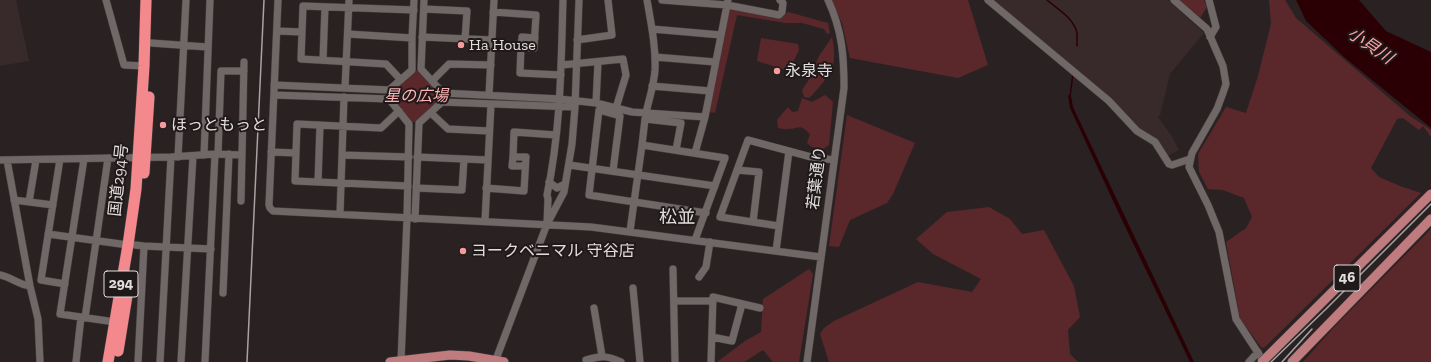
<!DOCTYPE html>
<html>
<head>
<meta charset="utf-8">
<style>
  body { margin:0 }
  canvas { display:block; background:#2a2222 }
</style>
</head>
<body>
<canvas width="1431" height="362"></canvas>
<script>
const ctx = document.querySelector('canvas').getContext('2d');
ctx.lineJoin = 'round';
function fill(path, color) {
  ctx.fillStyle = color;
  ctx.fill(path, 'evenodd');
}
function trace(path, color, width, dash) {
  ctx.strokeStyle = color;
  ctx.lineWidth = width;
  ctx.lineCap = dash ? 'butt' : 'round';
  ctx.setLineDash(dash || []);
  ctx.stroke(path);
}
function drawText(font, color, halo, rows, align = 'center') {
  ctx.font = font + ' "Zilla Slab","Noto Sans JP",serif';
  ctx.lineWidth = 4;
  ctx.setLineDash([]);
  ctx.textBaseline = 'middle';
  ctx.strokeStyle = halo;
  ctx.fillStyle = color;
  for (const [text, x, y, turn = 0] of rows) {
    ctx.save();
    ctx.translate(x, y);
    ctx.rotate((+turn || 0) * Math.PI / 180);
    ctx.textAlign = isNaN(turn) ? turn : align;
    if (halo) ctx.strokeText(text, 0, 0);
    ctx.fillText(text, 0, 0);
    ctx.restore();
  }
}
const built = new Path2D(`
  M0,0H16L29,61L0,66Z
  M992,0H1168L1204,33L1170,74L1160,115L1158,117L1171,135L1179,150L1167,156L1161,144L1141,130L1121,108Z`);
const green = new Path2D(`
  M831,0H968L988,65L958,78L850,58L842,23Z
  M1179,0H1204L1207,7L1200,18Z
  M1269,0H1285L1296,18L1410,116L1431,130V137L1423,126L1419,130L1403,118L1397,119L1371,168L1379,177L1400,186L1421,193L1264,348L1261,347L1240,319L1226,242L1246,228L1252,217L1244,198L1223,190L1208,189L1199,172L1198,154L1226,107L1246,113L1258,76L1271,24Z
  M729,7L782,17L788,12L828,23L830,33L827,34L824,29L802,23H785L737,15L715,113L709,112Z
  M832,37C834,45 835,57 833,65C831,74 816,92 809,98L804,97L802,90L810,78L819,56Z
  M761,38L798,44L799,50L789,71L757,61Z
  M414,70L420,71L441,94L440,102L417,122H412L390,98L391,92Z
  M825,95L833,102L829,145L822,150L812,147L807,143L810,134C798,123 801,129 788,129C785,130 781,128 778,128L777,120L788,107L792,112L798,111L802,98L812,102Z
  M847,115L915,143L893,194L887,203L850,220L839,247L829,246Z
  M989,207L1010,219L1022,234L1044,230L1074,286L1080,317L1068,330L1070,354L1078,362H829L820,334L824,328L834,321L918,282L972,292L981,279L933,254L916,239L947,212Z
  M1431,229V362H1303L1335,326Z
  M809,269L813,274L799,362H773L763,350L744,362H717L745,341L761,332L763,299Z`);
const water = new Path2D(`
  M1296,0H1359L1386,31L1431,52V128L1345,58L1306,21Z
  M1068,95L1071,96L1073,107L1194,362H1190L1120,216L1070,108Z`);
const stream = new Path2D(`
  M1047,0C1057,9 1074,18 1077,33C1077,37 1077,42 1077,46
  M1070,97L1073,73`);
const minor = new Path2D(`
  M106,0L124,65L144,66
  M278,0L269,205L270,208L273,211L591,227L821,257
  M424,0L421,69L443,93
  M662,0L727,5L779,15L782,12L783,3L780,0
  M988,0L1109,101L1137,131L1155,142L1169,164L1172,165L1190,159
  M1174,0L1207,29L1223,66L1226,84L1223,93L1217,109L1192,153L1189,167L1208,205L1219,232L1236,319L1264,362
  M1209,0L1216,27L1210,37
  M424,9L467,11L465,39
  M493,12L536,15L534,48L521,47L520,73L561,75
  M652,29L721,35
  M277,31L302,32
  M348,34L412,38L414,0
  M422,37L492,40
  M577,40L612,35L608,0
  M151,43L207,47
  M521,47L522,37L535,38
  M655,57L715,62
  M323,60L325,7
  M562,65L623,59L626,75L616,108
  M401,80L386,64L301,59L303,6L414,10
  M432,81L449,64L491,65
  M274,85L389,90L412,70V38
  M652,86L710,91
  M345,88L349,0
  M274,95L389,99L409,124L407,218L401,361
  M489,95L494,0
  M442,102L443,93L560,99L596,103L632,112L705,117L695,153
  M596,103L598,62
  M399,111L381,128L297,124L295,181L408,186
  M431,113L448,129L489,131
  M646,113C649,99 654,85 655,70C656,47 651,23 647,0
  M705,117L728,0
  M642,145L645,119L681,123L676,150
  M271,152L296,153
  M218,154L221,71H244
  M204,155L210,0
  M342,155L409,157
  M178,157L186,0
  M417,157L488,160
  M513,157L512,166H525
  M60,159L41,280L65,284
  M84,159L60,314L115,322
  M0,160L171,157L215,154L242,155
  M7,160L30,286L38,319L40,362
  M569,165L715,186
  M737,170L759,172L753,222
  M613,171L620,116L599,110L589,195L706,213
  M318,182L320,125
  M549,182L557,188L565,184
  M416,188L462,190L464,159
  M486,188L524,191L526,157H513L514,132L556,135
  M14,200L53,205
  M241,201L244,62
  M29,202L36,160
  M340,214L344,97
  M415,219L419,123L442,102L575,107
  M485,221L491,104
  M547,223L548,199L547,195C561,128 561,67 563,0
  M779,226L720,217L748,140L811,157L834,160
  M630,231L642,145L725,158L695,240
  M48,234L128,245
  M135,245L144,246L211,249
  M776,251L789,151
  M673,269L675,362
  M0,275C11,277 19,285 30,286
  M699,277L706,267L710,242
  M633,288L640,362
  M223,293L229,154
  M674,301H713
  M594,308L602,356
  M85,318L108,158
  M712,337L732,341L742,304
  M586,360C601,356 607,355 621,362
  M76,362L81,317
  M138,362L144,246
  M160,362L171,157
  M181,362L193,156
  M205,362L215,154
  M495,362L547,224L564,192L572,144L575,107L579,0
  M711,362L713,297L760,308
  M807,362L844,88C844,55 842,30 828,0
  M1249,362L1258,352`);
const major = new Path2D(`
  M390,362L450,355L469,356L504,362
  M1292,362L1431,219`);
const highway = new Path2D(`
  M144,173L149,97
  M118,351L130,277
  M108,362L128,245L136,189L144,66L146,0`);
const rail = new Path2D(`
  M247,362L264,0
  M1271,362L1326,309L1431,204
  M1282,362L1312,329`);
const majorBridge = new Path2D(`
  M1262,362L1431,194`);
const markers = [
  [461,45,4,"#f59b9d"],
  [777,71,4,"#f59b9d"],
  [163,125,4,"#f59b9d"],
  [463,251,4,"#f59b9d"]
];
const shields = [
  [1347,278,26],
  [121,284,34]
];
const shieldNames = [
  ["46",1347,278],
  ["294",121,284]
];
const poiNames = [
  ["Ha House",469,45],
  ["永泉寺",785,71],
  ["ほっともっと",171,125],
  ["ヨークベニマル 守谷店",471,251]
];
const parkNames = [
  ["星の広場",416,96]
];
const streetNames = [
  ["若葉通り",817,178,-83],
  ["国道294号",119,180,-84]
];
const waterNames = [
  ["小貝川",1370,46,34]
];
const quarterNames = [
  ["松並",677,218]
];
fill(built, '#382a2a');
fill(green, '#5a272a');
fill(water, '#2b0004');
trace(stream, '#2b0004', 1.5);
trace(minor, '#443e3e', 8);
trace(major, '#443e3e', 10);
trace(highway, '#443e3e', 12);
trace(minor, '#706767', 7);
trace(major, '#bf7b7e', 9);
trace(highway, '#f4898d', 11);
trace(rail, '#a9a3a3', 1.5);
trace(majorBridge, '#443e3e', 10, []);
trace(majorBridge, '#bf7b7e', 9);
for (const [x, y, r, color] of markers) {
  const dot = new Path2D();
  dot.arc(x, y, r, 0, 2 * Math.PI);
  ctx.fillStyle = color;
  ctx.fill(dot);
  trace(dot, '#201919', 1.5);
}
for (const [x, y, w] of shields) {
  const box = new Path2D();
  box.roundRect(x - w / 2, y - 13, w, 26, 3);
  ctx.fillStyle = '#201919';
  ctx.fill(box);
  trace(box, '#e3dede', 1);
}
drawText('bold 15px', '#e3dede', null, shieldNames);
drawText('16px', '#e3dede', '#201919', poiNames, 'left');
drawText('italic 16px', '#fcb2b3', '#201919', parkNames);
drawText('16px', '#e3dede', '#201919', streetNames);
drawText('italic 17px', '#fca1a3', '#201919', waterNames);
drawText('18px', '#e3dede', '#201919', quarterNames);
</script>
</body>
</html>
